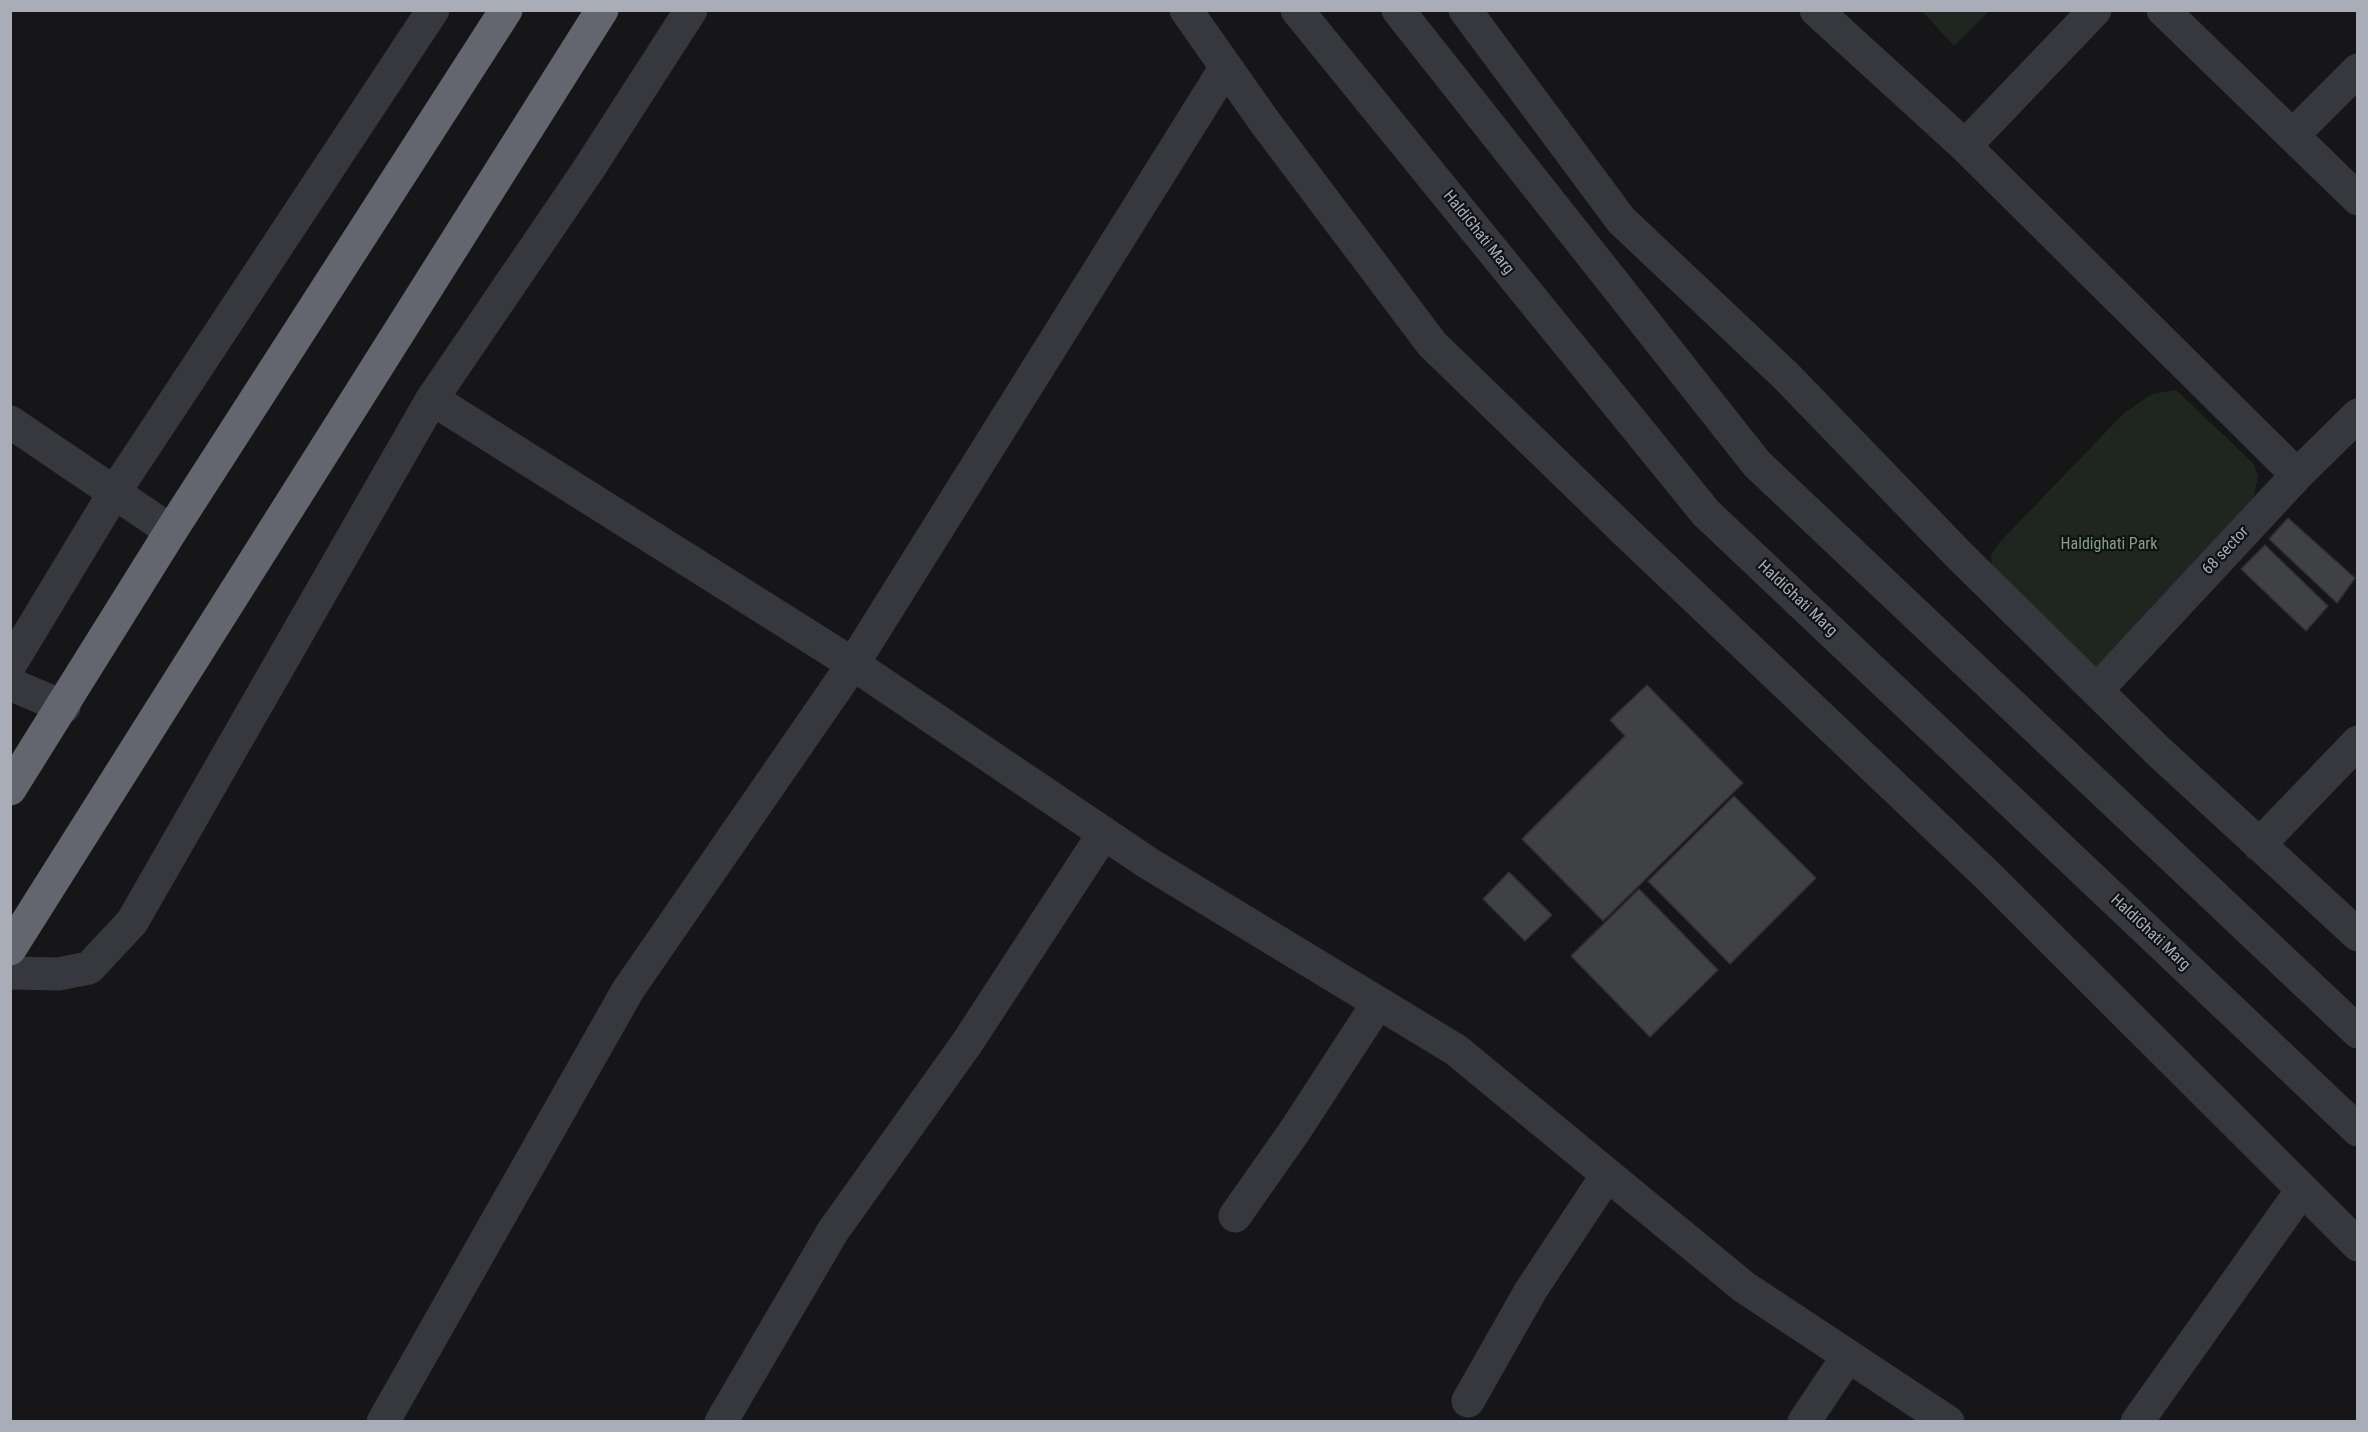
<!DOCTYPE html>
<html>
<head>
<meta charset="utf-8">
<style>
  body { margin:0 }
  #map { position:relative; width:2368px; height:1432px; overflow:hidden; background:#161618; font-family:"Roboto Condensed",sans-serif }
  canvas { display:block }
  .frame { position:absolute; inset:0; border:12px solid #a8adb8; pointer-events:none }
</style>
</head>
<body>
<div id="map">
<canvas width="2368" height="1432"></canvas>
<div class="frame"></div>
</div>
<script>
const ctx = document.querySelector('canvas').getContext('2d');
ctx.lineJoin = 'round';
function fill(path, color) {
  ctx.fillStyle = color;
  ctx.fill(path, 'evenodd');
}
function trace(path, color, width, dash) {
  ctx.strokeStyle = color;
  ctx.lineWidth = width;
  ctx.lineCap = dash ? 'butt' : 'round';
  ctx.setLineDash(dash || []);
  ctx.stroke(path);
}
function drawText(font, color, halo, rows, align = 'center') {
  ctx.font = font + ' "Roboto Condensed",sans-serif';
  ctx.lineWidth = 4.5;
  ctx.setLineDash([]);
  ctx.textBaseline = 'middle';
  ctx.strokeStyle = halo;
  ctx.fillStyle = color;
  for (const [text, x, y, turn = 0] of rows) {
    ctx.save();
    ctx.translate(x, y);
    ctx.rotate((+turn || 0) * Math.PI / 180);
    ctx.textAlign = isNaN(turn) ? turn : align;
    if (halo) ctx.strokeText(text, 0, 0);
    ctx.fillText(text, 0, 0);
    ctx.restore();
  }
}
const green = new Path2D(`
  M1922,11H1989L1954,46Z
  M2176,390L2253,463L2258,476L2252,506L2091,672L1992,567L1991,555L1999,543L2124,413L2152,394Z`);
const building = new Path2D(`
  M2288,518L2355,578L2337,603L2269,539Z
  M2265,545L2328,606L2306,631L2241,569Z
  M1647,685L1743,783L1603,921L1522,839L1625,736L1610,720Z
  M1734,796L1816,878L1730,964L1648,881Z
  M1509,872L1552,915L1525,941L1483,899Z
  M1639,889L1718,970L1650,1037L1571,956Z`);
const minor = new Path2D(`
  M1186,10L1264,121L1432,344L1628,534L1986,874L2358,1245
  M1297,10L1706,513L2358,1130
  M1398,10L1757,464L2358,1032
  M1465,10L1621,220L1786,376L1959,555L2157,750L2358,935
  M1816,10L1965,146L2297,475
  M2163,10L2358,199
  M2293,135L2358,70
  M1965,146L2095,10
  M432,399L853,664L1226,67
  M10,422L171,531
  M10,665L114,493L433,10
  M10,684L64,707
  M2097,690L2297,475L2358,415
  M2259,845L2358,742
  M10,973L58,974L89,968L132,922L432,399L588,170L691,10
  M1235,1216L1294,1132L1378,1003
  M1468,1401L1531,1290L1607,1175
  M383,1422L628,990L853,664L1148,863L1456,1050L1744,1287L1948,1422
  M721,1422L833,1231L967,1043L1104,833
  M1804,1422L1848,1356
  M2137,1422L2302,1190`);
const highway = new Path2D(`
  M10,789L171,531L506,10
  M10,949L602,10`);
const streetNames = [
  ["HaldiGhati Marg",1478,233,51],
  ["68 sector",2226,551,-47],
  ["HaldiGhati Marg",1797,599,43],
  ["HaldiGhati Marg",2150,933,43]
];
const parkNames = [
  ["Haldighati Park",2109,545]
];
fill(green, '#1e261f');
fill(building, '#404145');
trace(building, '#303034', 1.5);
trace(minor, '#37383d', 33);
trace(highway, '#63666e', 33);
drawText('16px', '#a8adb8', '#111113', streetNames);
drawText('16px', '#7fa381', '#111113', parkNames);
</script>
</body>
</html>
